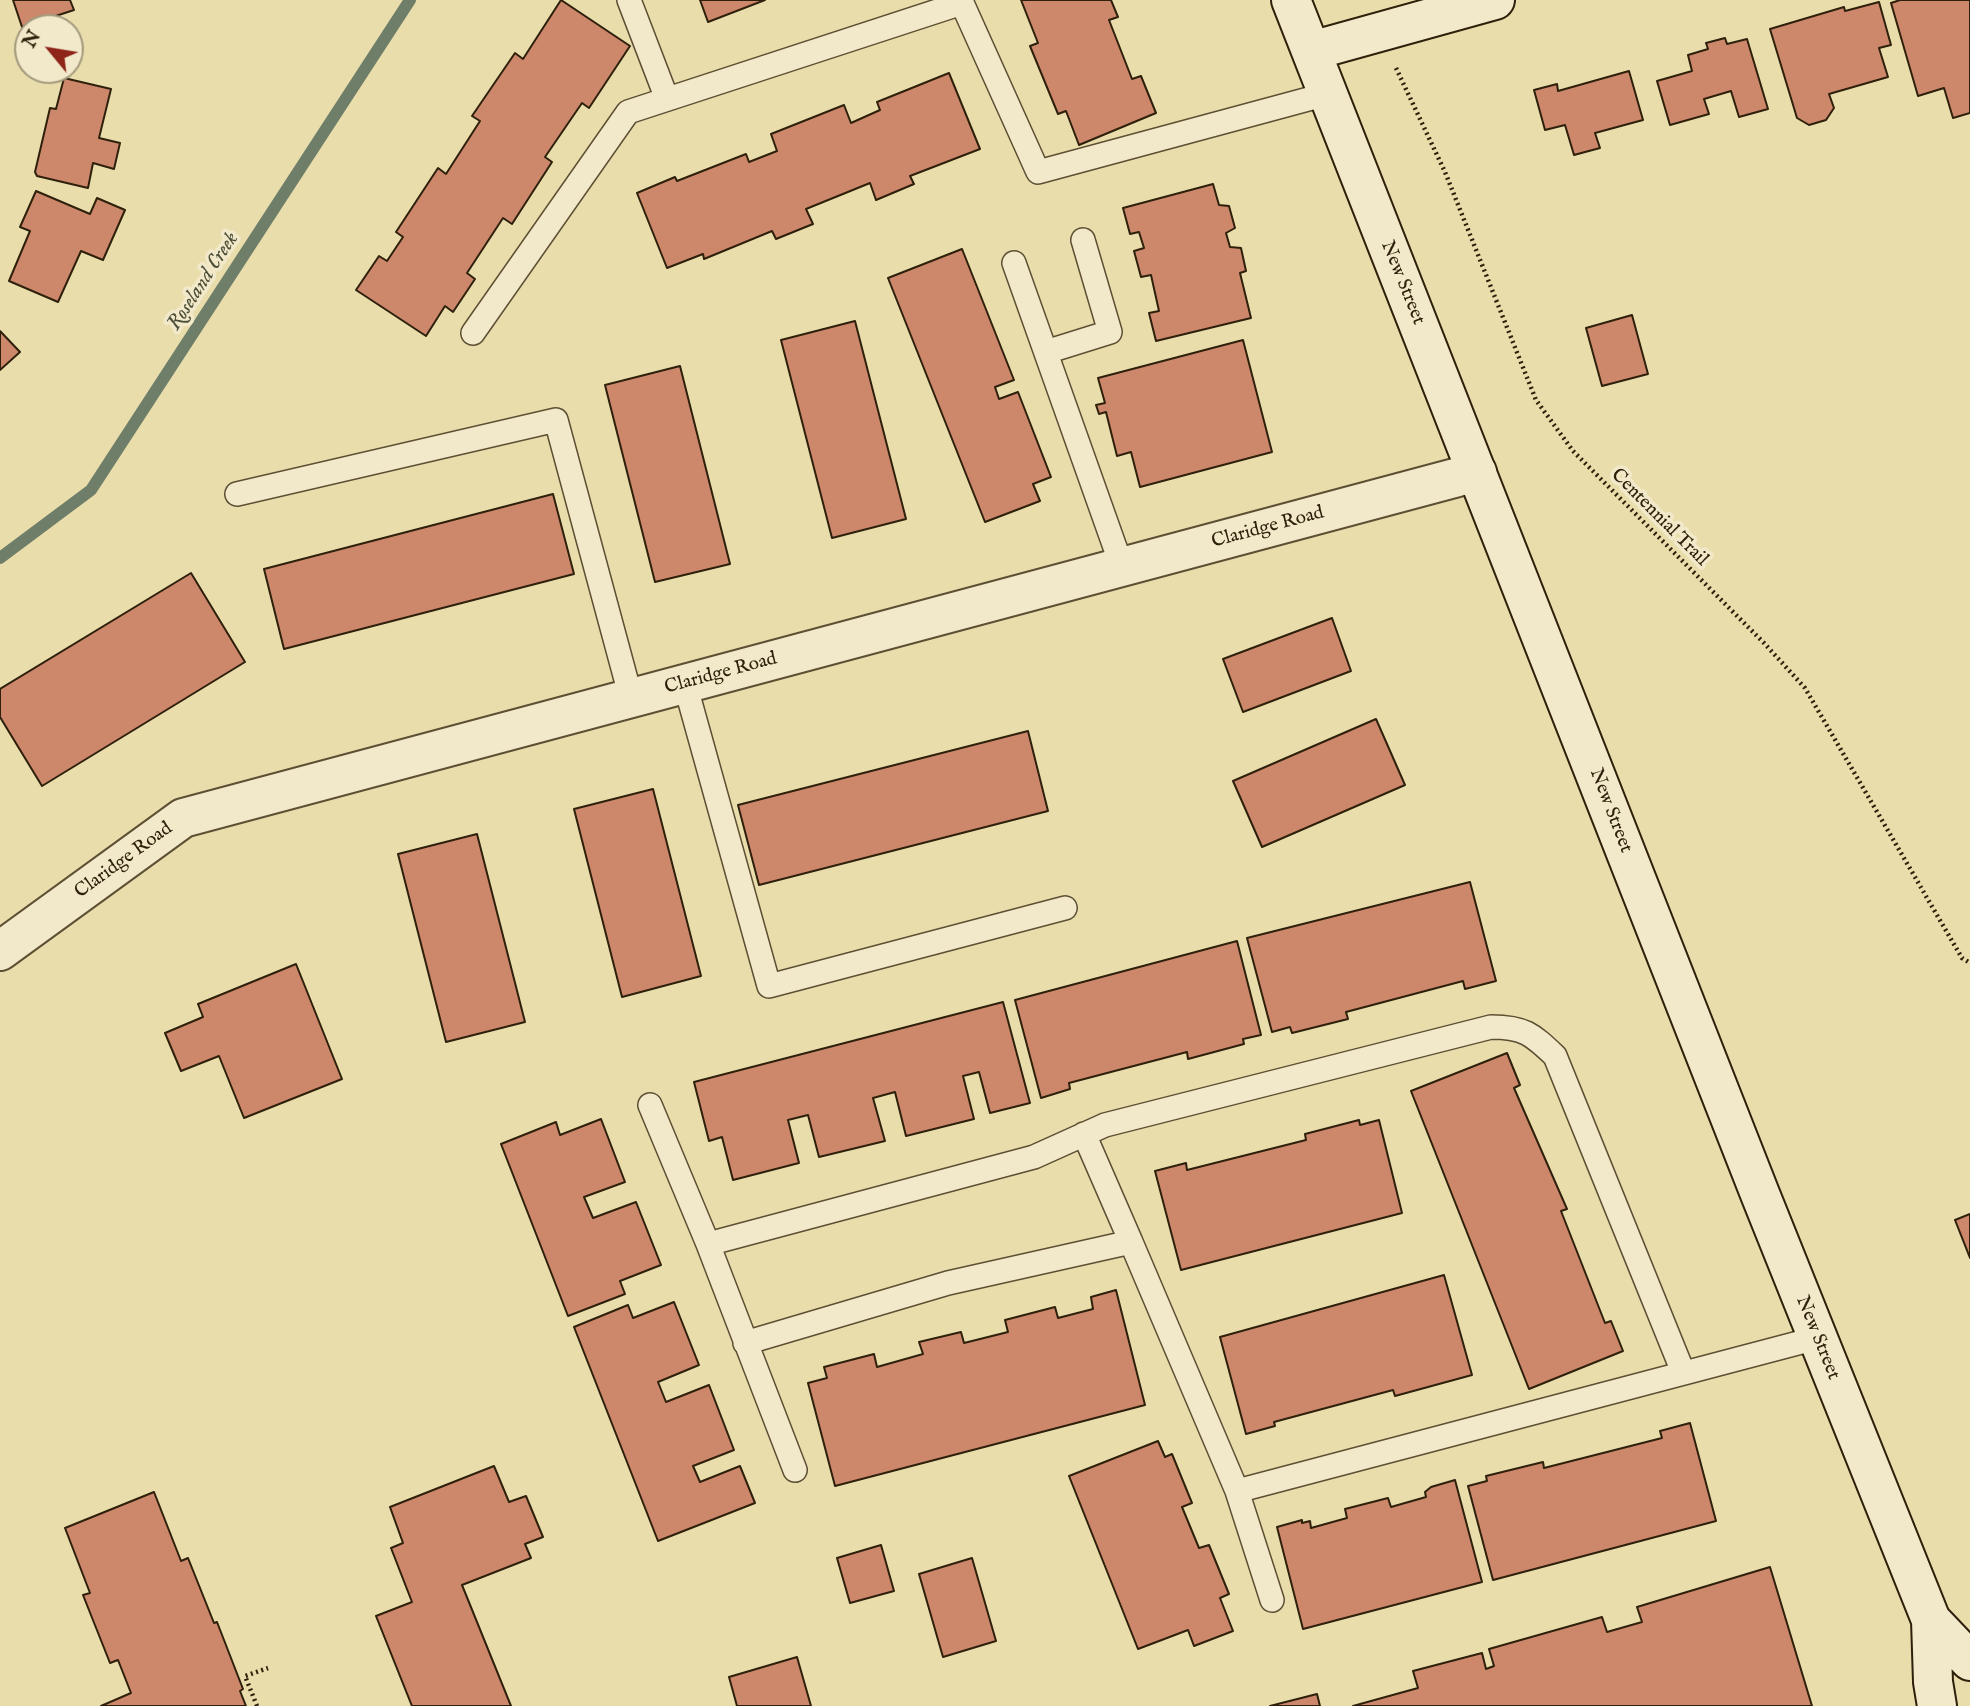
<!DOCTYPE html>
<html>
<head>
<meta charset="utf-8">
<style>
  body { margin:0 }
  #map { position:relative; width:1970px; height:1706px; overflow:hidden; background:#eaddac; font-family:"IM FELL English",serif }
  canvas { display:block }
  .north { position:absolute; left:14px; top:14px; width:70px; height:70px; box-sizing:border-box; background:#f1e9c9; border:2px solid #a3997d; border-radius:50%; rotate:300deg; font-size:19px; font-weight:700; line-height:28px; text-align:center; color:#2e200b }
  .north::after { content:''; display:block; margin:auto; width:24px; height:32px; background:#8f2418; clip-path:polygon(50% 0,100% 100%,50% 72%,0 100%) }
</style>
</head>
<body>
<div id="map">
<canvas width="1970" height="1706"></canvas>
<div class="north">N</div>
</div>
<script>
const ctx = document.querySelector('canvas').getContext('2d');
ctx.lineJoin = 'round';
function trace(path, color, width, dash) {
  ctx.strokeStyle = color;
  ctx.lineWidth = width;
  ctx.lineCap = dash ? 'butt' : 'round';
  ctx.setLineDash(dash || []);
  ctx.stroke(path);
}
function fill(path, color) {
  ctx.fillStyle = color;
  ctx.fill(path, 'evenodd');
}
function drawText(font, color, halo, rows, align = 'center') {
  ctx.font = font + ' "IM FELL English",serif';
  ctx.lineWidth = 7;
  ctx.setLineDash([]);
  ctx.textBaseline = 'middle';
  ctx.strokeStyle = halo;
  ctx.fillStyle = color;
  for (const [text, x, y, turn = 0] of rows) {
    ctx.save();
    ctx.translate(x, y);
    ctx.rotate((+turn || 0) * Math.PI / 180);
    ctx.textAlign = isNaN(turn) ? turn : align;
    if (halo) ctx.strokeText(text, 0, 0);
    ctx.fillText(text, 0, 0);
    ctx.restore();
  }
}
const stream = new Path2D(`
  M0,558L91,490L410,0`);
const building = new Path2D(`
  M13,0H70L74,10L22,27Z
  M561,0L630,46L589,108L582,103L545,157L552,162L512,224L503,218L467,273L475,279L453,312L445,306L426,336L356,290L379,256L387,261L403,237L396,232L438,168L446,174L480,121L472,116L515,53L523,59Z
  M700,0H765L708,22Z
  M1021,0H1111L1118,17L1109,20L1132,79L1141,76L1156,113L1079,145L1066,111L1058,114L1030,46L1038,43Z
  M1900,0H1970V113L1953,118L1944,88L1918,96L1891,3Z
  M1879,2L1891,45L1879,48L1888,77L1829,94L1834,108L1826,120L1809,125L1797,118L1770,29L1844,7L1845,11Z
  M1725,38L1727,44L1747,39L1768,109L1739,117L1731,91L1704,99L1709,114L1670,125L1657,81L1692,71L1688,55L1708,49L1706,43Z
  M1629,71L1643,120L1595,133L1600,148L1574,155L1565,125L1545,130L1534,90L1557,84L1558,91Z
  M949,73L980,149L910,176L914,184L876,200L870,183L806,209L813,224L776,239L772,231L704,259L703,254L667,268L637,193L675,177L677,181L746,154L749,162L777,151L771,134L844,105L851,123L880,110L877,102Z
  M64,78L111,89L99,138L120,143L114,169L93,163L88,188L37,176L35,172L50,108L56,109Z
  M1213,184L1219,205L1229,206L1235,228L1226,233L1230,247L1241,248L1246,271L1240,273L1251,318L1156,341L1149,313L1159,311L1151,275L1141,277L1134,251L1144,248L1139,232L1130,234L1123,208Z
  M36,191L90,214L97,198L125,210L103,260L81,251L58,302L9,281L30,231L20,227Z
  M962,249L1014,380L995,387L999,399L1018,392L1051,477L1033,484L1040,501L985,522L888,278Z
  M1632,315L1648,374L1602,386L1586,328Z
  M855,321L906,519L832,538L781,340Z
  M0,331L20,352L0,370Z
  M1243,340L1272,452L1140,487L1131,452L1117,456L1106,412L1099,414L1096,405L1105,403L1098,378Z
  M680,366L730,564L655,582L605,385Z
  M553,494L574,574L284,649L264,569Z
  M191,573L245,662L42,786L0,717V689Z
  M1332,618L1351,671L1243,712L1223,659Z
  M1376,719L1405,785L1262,847L1233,781Z
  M1028,731L1048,811L759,885L738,805Z
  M653,789L701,976L622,997L574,809Z
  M477,834L525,1022L446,1042L398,854Z
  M1470,882L1496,981L1465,989L1463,981L1346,1012L1348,1019L1292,1033L1290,1027L1272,1032L1247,938Z
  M1237,941L1261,1035L1243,1039L1244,1044L1188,1059L1187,1052L1069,1083L1070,1089L1041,1098L1015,1000Z
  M296,964L342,1079L244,1118L219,1056L181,1071L165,1033L203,1017L198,1004Z
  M1003,1002L1030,1103L990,1113L979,1072L963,1076L974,1119L906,1136L895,1092L873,1098L885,1141L819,1157L808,1115L788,1120L799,1163L733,1180L722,1137L709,1141L694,1082Z
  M1507,1053L1520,1085L1514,1088L1567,1209L1561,1211L1605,1323L1611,1321L1623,1351L1529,1389L1411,1091Z
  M601,1119L625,1182L584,1197L593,1218L636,1202L661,1265L620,1281L625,1294L568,1316L501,1144L556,1122L560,1135Z
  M1359,1120L1360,1125L1379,1120L1402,1213L1181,1270L1155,1171L1186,1163L1187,1170L1306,1140L1305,1134Z
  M1970,1214V1258L1955,1220Z
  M1444,1275L1472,1375L1395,1396L1393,1390L1274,1422L1275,1426L1246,1434L1220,1337Z
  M1116,1290L1145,1405L835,1486L808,1383L827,1378L824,1367L874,1354L877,1367L923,1354L919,1342L961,1332L964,1343L1008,1332L1005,1320L1055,1307L1058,1318L1093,1309L1091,1297Z
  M674,1302L699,1365L658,1382L666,1402L709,1385L734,1450L693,1466L700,1482L740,1466L755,1503L658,1541L574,1327L628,1305L633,1318Z
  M1690,1423L1716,1521L1493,1580L1468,1486L1487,1481L1486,1476L1543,1462L1544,1468L1662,1438L1660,1431Z
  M1158,1441L1165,1457L1172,1454L1192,1503L1182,1507L1199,1548L1209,1545L1229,1594L1220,1598L1233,1631L1194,1646L1188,1630L1138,1649L1069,1476Z
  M494,1466L509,1502L526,1496L543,1537L525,1544L531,1558L462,1585L511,1706H412L376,1616L412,1602L391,1548L403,1543L390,1507Z
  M1455,1480L1482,1582L1303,1629L1277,1527L1302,1520V1523L1310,1521L1311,1528L1347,1518L1345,1509L1388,1498L1391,1507L1426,1497L1425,1492L1431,1487Z
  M154,1492L181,1561L188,1558L214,1623L217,1622L243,1689L240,1691L246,1706H101L131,1693L118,1660L110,1663L83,1595L90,1593L65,1528Z
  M881,1545L894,1591L850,1603L837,1558Z
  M972,1558L996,1641L943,1657L919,1574Z
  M1770,1567L1812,1706H1353L1418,1688L1413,1671L1482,1653L1486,1669L1494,1666L1489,1649L1602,1617L1607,1632L1642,1622L1637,1607Z
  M797,1657L811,1706H737L729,1677Z
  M1317,1694L1320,1706H1270Z`);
const path = new Path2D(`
  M1396,68L1445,172L1536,400L1573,451L1764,643L1805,688L1962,958L1970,963
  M257,1706L245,1676L268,1668`);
const lane = new Path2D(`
  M629,0L667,99
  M1014,263L1122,567
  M473,333L628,112L962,3L1038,172L1327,94
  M1046,352L1110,332L1083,240
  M237,494L556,420L631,698
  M685,684L769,986L1065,908
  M650,1105L708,1244L795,1470
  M1084,1134L1131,1242
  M708,1244L1034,1157L1105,1125L1491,1027C1524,1027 1532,1034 1555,1056L1683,1372
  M745,1343L948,1283L1131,1242L1237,1491L1272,1600
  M1237,1491L1817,1338`);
const street = new Path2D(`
  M0,951L183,818L1477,472`);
const secondary = new Path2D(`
  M1291,0L1760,1194L1931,1620L1933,1682L1937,1706
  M1311,51L1495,0
  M1931,1620L1970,1661`);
const streetNames = [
  ["New Street",1402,283,68],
  ["Centennial Trail",1659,518,45],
  ["Claridge Road",1268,528,-15],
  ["Claridge Road",721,674,-15],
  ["New Street",1610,811,69],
  ["Claridge Road",124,861,-36],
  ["New Street",1817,1338,68]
];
const waterNames = [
  ["Roseland Creek",204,282,-57]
];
trace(stream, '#6e7e69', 12);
fill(building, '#cd886c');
trace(building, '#2e200b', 2);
trace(lane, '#5d4f33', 26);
trace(street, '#5d4f33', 42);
trace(secondary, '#2e200b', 42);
trace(path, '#2e200b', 4.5, [2, 3.5]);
trace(lane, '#f1e9c9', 23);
trace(street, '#f1e9c9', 38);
trace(secondary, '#f1e9c9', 38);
drawText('19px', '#2e200b', '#f1e9c9', streetNames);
drawText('italic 21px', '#4e4f3a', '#f1e9c9', waterNames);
</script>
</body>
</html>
